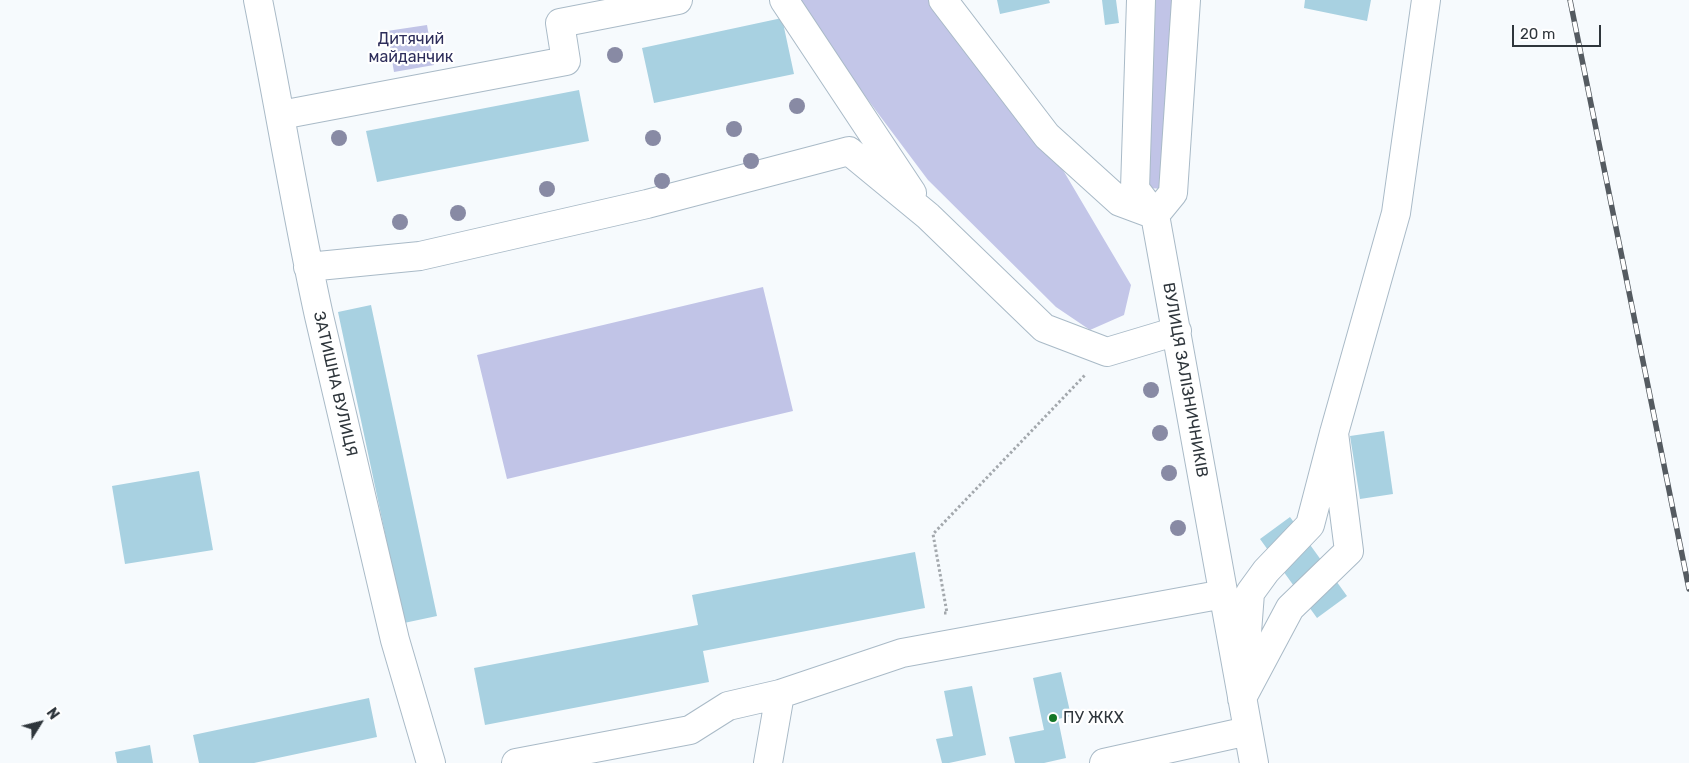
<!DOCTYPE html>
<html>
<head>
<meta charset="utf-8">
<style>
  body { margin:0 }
  #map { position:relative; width:1689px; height:763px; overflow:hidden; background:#f6fafd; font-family:Rubik,sans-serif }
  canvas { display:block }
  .north { position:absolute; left:15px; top:698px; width:50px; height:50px; -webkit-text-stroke:4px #fff; paint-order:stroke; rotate:54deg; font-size:14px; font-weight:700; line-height:20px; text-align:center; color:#2f363c }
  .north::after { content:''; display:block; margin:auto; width:18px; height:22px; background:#2f363c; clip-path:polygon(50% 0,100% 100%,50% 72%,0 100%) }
  .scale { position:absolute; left:1512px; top:25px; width:89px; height:22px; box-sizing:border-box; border:2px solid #2f363c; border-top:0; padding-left:6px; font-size:15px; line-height:18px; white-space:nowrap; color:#2f363c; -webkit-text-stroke:4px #fff; paint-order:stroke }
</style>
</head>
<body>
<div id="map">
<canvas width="1689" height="763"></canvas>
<div class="north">N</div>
<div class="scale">20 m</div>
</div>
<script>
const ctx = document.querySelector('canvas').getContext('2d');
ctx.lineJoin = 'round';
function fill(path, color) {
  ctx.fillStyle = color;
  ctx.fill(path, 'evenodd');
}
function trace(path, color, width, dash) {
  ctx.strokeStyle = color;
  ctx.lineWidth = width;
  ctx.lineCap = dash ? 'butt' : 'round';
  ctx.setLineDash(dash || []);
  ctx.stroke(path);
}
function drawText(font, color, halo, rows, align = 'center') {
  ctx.font = font + ' Rubik,sans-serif';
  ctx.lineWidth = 4.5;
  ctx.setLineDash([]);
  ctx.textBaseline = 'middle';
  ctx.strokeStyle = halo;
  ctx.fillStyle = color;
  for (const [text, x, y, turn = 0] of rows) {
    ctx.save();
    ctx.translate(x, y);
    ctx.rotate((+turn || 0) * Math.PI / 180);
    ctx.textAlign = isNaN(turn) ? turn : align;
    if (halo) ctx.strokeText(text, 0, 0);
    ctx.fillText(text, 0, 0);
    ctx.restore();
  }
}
const green = new Path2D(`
  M1154,0H1174L1166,189L1146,188Z
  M427,25L434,65L394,72L387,31Z
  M763,287L793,411L507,479L477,355Z`);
const forest = new Path2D(`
  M793,0H929L1026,132L1063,170L1131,285L1124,315L1090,330L1056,307L928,180Z`);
const building = new Path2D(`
  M997,0H1049L1050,3L1000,14Z
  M1102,0H1116L1119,23L1105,25Z
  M1305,0H1371L1367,21L1304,8Z
  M782,18L794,74L654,103L642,48Z
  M579,90L589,141L377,182L366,131Z
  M371,305L437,616L404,623L338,312Z
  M1384,431L1393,494L1360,499L1350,436Z
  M199,471L213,550L125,564L112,486Z
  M1290,517L1347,596L1317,618L1260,539Z
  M915,552L925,608L703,651L709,682L485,725L474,668L698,625L692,595Z
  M1061,672L1071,716L1058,719L1066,758L1044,763H1015L1009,737L1044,730L1033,678Z
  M972,686L986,755L949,763H942L936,739L953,736L944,691Z
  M369,698L377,737L254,763H199L193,735Z
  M150,745L153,763H117L115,752Z`);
const path = new Path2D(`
  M944,613H947L933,534L1086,374`);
const minor = new Path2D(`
  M258,0C279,105 296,211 319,316L395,640L431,763
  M784,0L912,193
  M943,0L1047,136L1120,202L1155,215
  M1141,0L1135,189L1155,215L1254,763
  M281,115L566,61L560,23L678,0
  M1155,215L1173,193L1186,0
  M308,267L420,256L647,204L849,151L928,216L1044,328L1107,352L1177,331
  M1334,433L1349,551L1290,608L1242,698L1250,593L1266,571L1310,525L1334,433L1396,213L1426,0
  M516,763L690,730L728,706L780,694L902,653L1224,594
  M768,763L780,694
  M1104,763L1248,731`);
const rail = new Path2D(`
  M1570,0L1689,589`);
const trees = [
  [615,55],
  [797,106],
  [734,129],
  [339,138],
  [653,138],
  [751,161],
  [662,181],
  [547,189],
  [458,213],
  [400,222],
  [1151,390],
  [1160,433],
  [1169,473],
  [1178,528]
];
const markers = [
  [1053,718,5,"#137627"]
];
const parkNames = [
  ["Дитячий",411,39],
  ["майданчик",411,57]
];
const streetNames = [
  ["ВУЛИЦЯ ЗАЛІЗНИЧНИКІВ",1185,380,80],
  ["ЗАТИШНА ВУЛИЦЯ",335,384,77]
];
const poiNames = [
  ["ПУ ЖКХ",1063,718]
];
fill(green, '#c1c4e7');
fill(forest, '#c3c6e8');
fill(building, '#a8d1e1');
trace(minor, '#a9bac7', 30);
trace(path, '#a3a8ad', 3, [2.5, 2.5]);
trace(minor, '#fff', 28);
trace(rail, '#555b61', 5.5);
trace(rail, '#fff', 4, [11]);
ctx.fillStyle = '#888aa4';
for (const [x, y] of trees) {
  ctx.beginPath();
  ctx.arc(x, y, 8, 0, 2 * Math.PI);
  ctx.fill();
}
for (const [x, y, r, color] of markers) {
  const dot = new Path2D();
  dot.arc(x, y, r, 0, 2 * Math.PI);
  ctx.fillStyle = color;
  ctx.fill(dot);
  trace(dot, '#fff', 2);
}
drawText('16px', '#2e2e5b', '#fff', parkNames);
drawText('16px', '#2f363c', '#fff', streetNames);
drawText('16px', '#2f363c', '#fff', poiNames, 'left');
</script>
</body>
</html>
